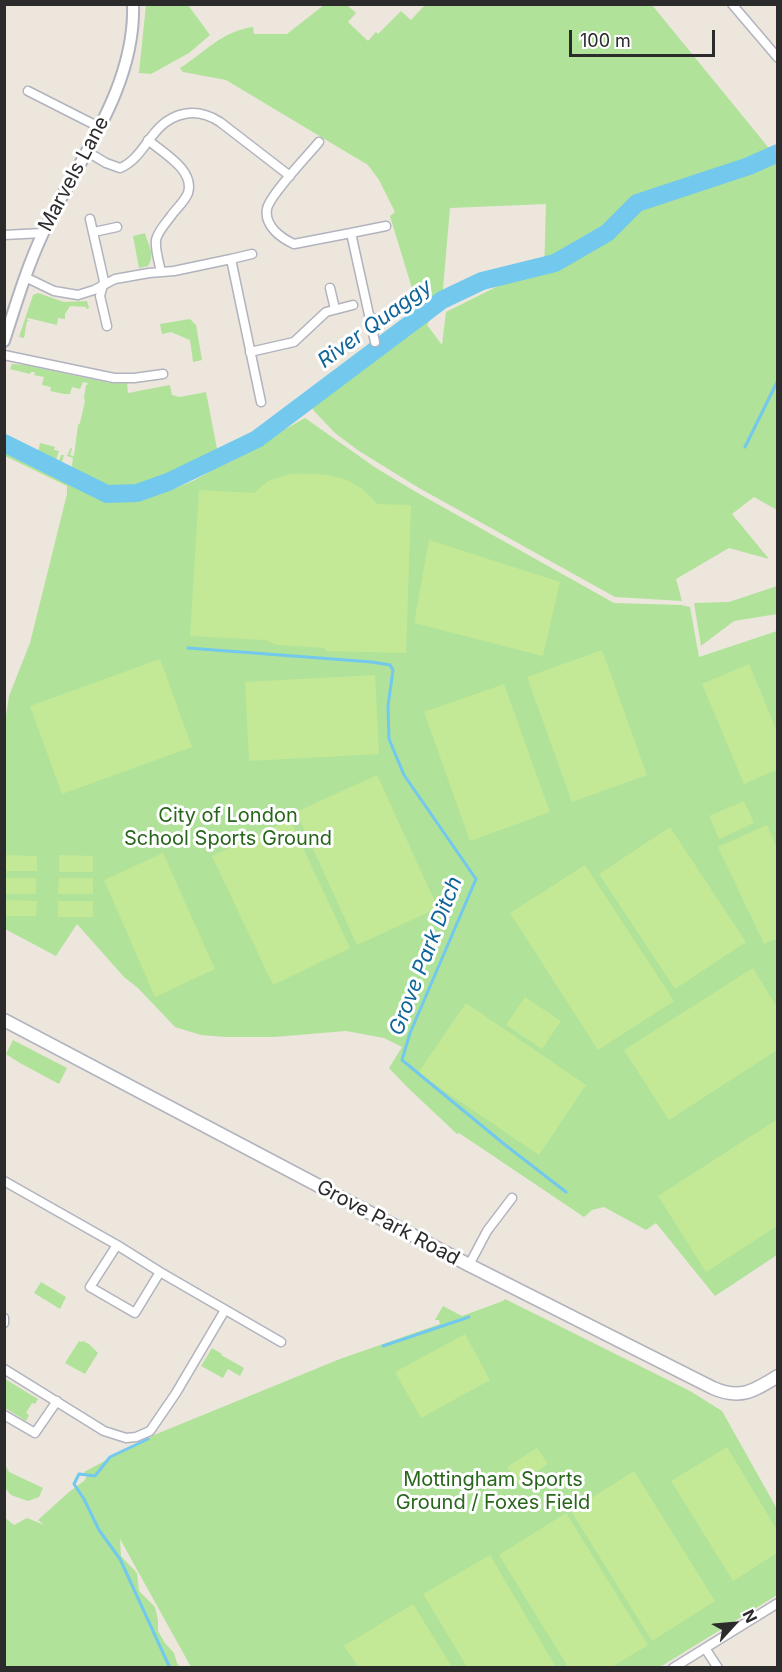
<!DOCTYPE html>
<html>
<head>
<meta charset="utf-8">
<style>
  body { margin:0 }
  #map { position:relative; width:782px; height:1672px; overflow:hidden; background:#ece6dd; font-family:Inter,sans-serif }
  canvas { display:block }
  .frame { position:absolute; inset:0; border:6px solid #2b2b2b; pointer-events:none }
  .north { position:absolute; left:704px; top:1594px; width:60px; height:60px; -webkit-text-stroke:4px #fff; paint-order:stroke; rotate:64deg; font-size:16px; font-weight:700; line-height:24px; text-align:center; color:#2b2b2b }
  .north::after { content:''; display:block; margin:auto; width:21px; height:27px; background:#2b2b2b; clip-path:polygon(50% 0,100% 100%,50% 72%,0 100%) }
  .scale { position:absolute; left:569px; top:30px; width:146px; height:27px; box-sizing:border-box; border:3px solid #2b2b2b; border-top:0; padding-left:8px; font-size:18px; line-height:21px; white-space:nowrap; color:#2b2b2b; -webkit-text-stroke:4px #fff; paint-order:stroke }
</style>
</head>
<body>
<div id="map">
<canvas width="782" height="1672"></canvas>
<div class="frame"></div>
<div class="north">N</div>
<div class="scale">100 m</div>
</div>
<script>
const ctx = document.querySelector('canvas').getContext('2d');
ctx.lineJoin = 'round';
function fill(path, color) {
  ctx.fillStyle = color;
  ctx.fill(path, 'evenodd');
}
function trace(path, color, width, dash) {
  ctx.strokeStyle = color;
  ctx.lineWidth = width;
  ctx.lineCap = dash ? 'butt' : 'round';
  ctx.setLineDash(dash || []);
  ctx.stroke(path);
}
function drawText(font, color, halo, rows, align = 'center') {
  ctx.font = font + ' Inter,sans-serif';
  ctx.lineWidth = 6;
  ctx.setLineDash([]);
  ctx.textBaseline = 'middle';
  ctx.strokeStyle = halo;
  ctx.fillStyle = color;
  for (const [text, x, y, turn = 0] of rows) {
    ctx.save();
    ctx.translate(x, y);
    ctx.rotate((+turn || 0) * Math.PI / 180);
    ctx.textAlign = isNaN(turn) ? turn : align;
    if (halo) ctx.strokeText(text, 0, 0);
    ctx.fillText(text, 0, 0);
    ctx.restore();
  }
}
const green = new Path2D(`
  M146,5H188L210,35L189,53L151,74L139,73Z
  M324,5H347L356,13L348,22L368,41L376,32L378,34L401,11L411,20L425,5H652L768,147L775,150L777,149V510L754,497L732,514L769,559L729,548L676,579L682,601L615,597L419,488L359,451L335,433L314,411L309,403L440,301L418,308L390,216L395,212L379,180L368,165L226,80L183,72L180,68C206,52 220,32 253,27L254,34H287ZM546,204L544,274L502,284L446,312L442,345L427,325L442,300L450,208Z
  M145,233C148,245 156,254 148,266L139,268L133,236Z
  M38,293L64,302L87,301L89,308L86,309V307L70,306L65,314V319L58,318L57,325L28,318L27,320L30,321H27L24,338L19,337L33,295Z
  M190,319L196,325L202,360L193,362L190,340L171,332L162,334L160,324Z
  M12,364L25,365L110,383H127L128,393L170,385L172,395L180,397L206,392L218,454C189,472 143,496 109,491C98,490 81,478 71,473L73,458L67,456L71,447L72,449L70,455L74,456L78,425L80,423L85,401L84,398L86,385H87L88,383L83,382L80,389L72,387L70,394H64L50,391L51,387L42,385L44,377L34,375L35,372H31L30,374L10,369Z
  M305,418L376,468L416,492L614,603L681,605L690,607L699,657L777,631V1255L715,1296L656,1223L646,1230L604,1207L592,1210L584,1217L459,1133L457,1134L406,1086L389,1068L402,1047L384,1038L346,1031L274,1037H226L201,1035L175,1027L138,988L124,977L77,924L56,956L5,929L4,730L9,696L30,643L67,494V486L5,456L4,447L107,496H137L139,499L175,485L176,488L193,481Z
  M40,443L55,447L54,450L59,451L56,460L59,461L61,455H64L60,469L37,457Z
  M777,586V614L734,621L701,646L694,603L729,602Z
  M13,1040L67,1068L59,1084L20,1063L6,1054Z
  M41,1282L66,1297L60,1309L34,1293Z
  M505,1299L690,1391L722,1411L777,1509V1595L660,1667H191L120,1539L121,1556L137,1573L139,1591L155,1607L158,1620V1631L165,1643L174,1653L177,1663L180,1667H5L4,1517L14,1525L27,1518L44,1525L38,1520L69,1492L84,1481L87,1476L84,1472L154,1435L340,1359L440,1324L439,1320H435L443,1306L462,1316L503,1301Z
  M79,1341L81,1342L83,1341L89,1344L98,1353L85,1374L65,1363Z
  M212,1348L222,1354L221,1355L244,1368L240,1376L228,1369L223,1378L201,1366Z
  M5,1379L38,1399L35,1404L32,1403L26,1413L29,1415L26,1421L5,1408Z
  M4,1462L9,1472L43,1488L39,1497L28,1501L11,1495L5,1488Z`);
const pitch = new Path2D(`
  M289,474C325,473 354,474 377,504L411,505L406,653L325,651V648L277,645L265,640L190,636L199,490L254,493L268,481Z
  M429,540L560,582L543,656L414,623Z
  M602,650L647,775L572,802L527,677Z
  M160,659L192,747L62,794L30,706Z
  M749,664L777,731L778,769L744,784L702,684Z
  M375,675L379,754L249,761L245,682Z
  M504,684L550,812L470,841L424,712Z
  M377,775L438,908L357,945L296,812Z
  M744,801L754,823L719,839L709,816Z
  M290,820L350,948L273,985L212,856Z
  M767,825L777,848L778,938L764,944L718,847Z
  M670,827L746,942L675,989L599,874Z
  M163,853L215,969L155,997L104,880Z
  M5,855L37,856V871H5Z
  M59,855L93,856V872H59Z
  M585,865L674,1001L598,1050L510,913Z
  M5,878H36V894H5Z
  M59,878H93V894H58Z
  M5,900L37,901L36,916H5Z
  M58,901H93V917H58Z
  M753,968L777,1007V1050L669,1120L624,1050Z
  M525,997L561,1021L542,1049L506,1025Z
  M466,1003L586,1085L539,1155L418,1073Z
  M776,1120L778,1121L777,1226L706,1272L658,1196Z
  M465,1334L490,1380L421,1418L395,1372Z
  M727,1447L777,1530V1553L733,1581L671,1481Z
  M537,1448L548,1464L518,1483L507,1467Z
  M634,1471L715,1601L652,1641L571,1511Z
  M566,1513L648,1645L612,1667H568L499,1555Z
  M490,1555L556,1667H467L423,1594Z
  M413,1604L452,1667H358L344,1646Z`);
const stream = new Path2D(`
  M745,447L778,380
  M193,476L197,468
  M188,648L372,662L390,665L393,670L388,706L389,739L404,775L476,879L410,1033L402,1060L504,1144L566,1192
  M383,1346L469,1317
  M148,1439L110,1457L95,1476L79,1474L74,1484L84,1499L99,1530L120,1559L170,1668`);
const river = new Path2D(`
  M4,443L107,494L137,493L168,482L257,439L442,300L482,281L555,263L607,233L637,203L749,166L778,153`);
const minor = new Path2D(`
  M732,4L778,58
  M28,91L99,127
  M148,140C163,153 195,170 188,193C185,201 176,209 171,216C166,223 158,231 156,240C155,250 159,262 161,272
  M319,142C309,154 269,196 267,209C264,226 281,238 294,244L351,233L375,342
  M86,151L106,163L120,168C147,157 150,121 184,114C198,111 209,115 220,122L290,176
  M90,219L104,281L100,296L107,326
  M94,232L117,227
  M351,233L386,226
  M4,235L43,233
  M231,259L252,254
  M25,277L54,291L78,295L94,290L115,279L149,273L174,271L231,259L261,402
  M330,288L335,309
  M371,320L397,313
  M250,352L294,342L326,312L353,305
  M4,355L114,378H134L163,374
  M4,1181L117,1245L160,1272L281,1342
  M117,1245L90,1287L135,1313L160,1272
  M469,1265L487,1231L512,1198
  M4,1318V1323
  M4,1369L104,1431L126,1438L136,1437L150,1431L176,1393L225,1310
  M4,1415L35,1433L57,1401
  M705,1648L718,1668
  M673,1668L778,1603`);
const tertiary = new Path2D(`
  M4,341C16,304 27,267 43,233C77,161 136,88 133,4`);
const secondary = new Path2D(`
  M4,1020L469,1265L713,1388C740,1400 754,1391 778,1376`);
const streetNames = [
  ["Marvels Lane",74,174,-62],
  ["Grove Park Road",388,1223,28]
];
const parkNames = [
  ["City of London",228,816],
  ["School Sports Ground",228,839],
  ["Mottingham Sports",493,1480],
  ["Ground / Foxes Field",493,1503]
];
const waterNames = [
  ["River Quaggy",375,324,-36],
  ["Grove Park Ditch",426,956,-69]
];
fill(green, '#b0e29a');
fill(pitch, '#c3e996');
trace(stream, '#72c8ed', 3);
trace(river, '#72c8ed', 18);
trace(minor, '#b1b3be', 11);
trace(tertiary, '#b1b3be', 14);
trace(secondary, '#b1b3be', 15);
trace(minor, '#fff', 8);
trace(tertiary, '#fff', 10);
trace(secondary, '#fff', 12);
drawText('20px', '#2b2b2b', '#fff', streetNames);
drawText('20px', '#28671b', '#fff', parkNames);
drawText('italic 21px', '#0f659a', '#fff', waterNames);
</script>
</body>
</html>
